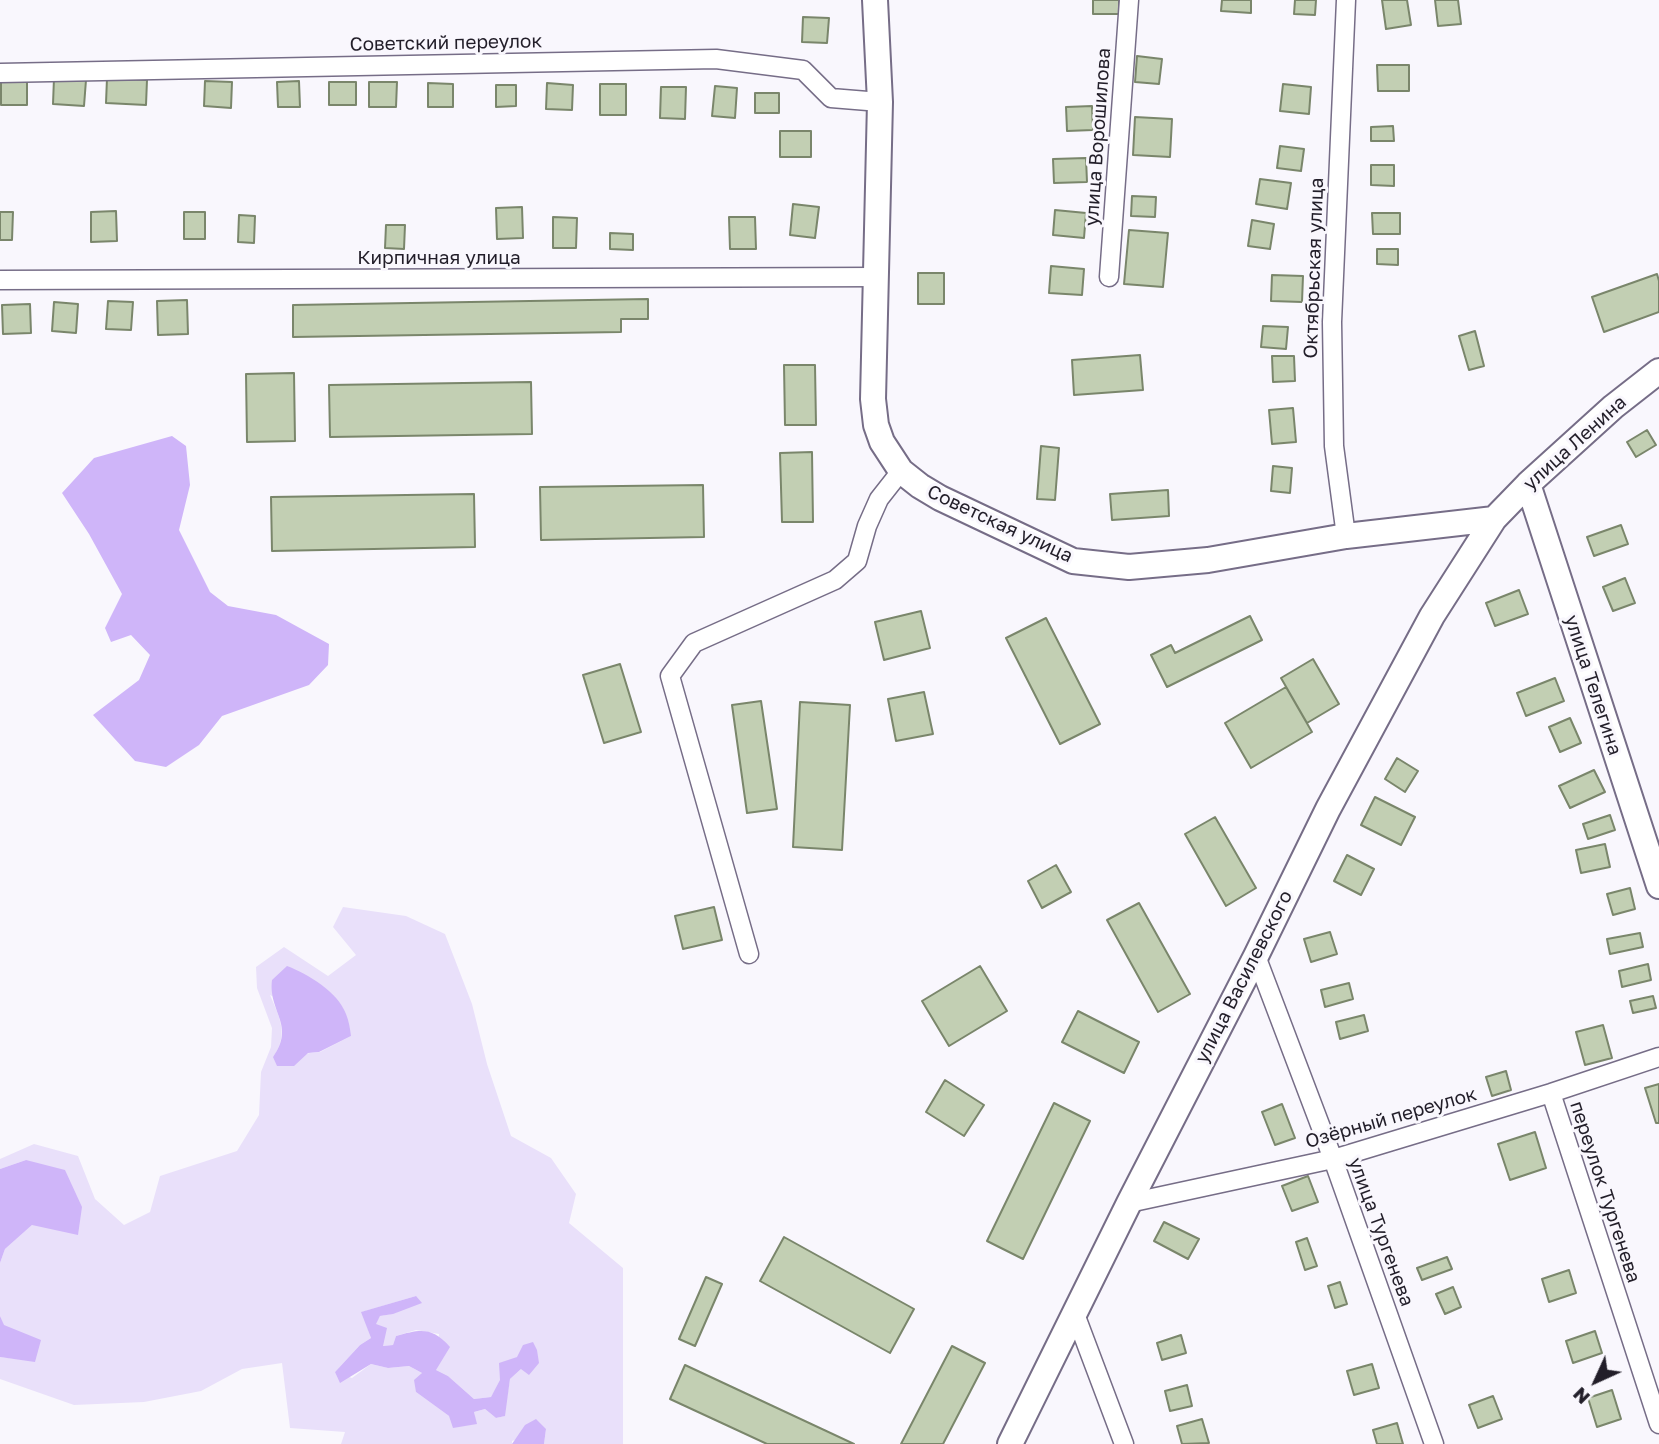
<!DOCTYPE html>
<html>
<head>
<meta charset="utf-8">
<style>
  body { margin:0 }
  #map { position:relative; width:1659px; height:1444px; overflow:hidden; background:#f9f7fd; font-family:"Golos Text",sans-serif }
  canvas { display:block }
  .north { position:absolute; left:1561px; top:1346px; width:70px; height:70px; -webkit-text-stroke:5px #f9f7fd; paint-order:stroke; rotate:225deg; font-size:19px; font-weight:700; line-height:28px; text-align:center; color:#221e29 }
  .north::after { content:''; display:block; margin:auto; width:24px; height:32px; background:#221e29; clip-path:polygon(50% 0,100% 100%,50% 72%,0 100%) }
</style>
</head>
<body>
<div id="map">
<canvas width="1659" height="1444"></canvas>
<div class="north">N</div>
</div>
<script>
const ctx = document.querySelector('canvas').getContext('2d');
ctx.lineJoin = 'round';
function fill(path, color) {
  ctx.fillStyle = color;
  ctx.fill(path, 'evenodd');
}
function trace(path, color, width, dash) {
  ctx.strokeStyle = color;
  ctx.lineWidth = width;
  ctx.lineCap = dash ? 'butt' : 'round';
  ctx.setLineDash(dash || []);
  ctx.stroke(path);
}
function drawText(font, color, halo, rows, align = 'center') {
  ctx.font = font + ' "Golos Text",sans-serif';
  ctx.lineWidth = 6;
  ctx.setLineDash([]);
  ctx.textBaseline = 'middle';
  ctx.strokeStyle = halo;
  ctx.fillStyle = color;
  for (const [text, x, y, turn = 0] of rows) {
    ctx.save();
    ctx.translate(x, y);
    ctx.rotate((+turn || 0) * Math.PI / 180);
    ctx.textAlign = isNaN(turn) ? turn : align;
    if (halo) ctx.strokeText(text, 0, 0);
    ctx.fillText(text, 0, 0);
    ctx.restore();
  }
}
const green = new Path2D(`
  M343,907L406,916L445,934L472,1004L487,1064L511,1136L551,1158L576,1194L569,1223L623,1268V1444H544L546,1429L512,1441V1444H341L345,1432L290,1428L282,1363L242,1369L201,1391L144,1402L74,1405L0,1379V1357L35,1361L3,1325L0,1316V1263L5,1249L32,1225L26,1160L0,1169V1159L34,1144L78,1156L95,1199L124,1225L150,1212L160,1176L237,1151L259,1115L261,1072L271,1047L272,1028L257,988L256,967L284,947L328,976L356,955L333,927ZM270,995L351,1036L320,1052L273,1057C289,1035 280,1018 270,995ZM416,1296C406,1309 397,1314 380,1316L375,1324L383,1339V1346L393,1345L396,1336L416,1330L439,1334L436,1370L448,1376L474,1399L491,1397L517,1357L521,1369L510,1379L504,1416L496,1418L485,1409L474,1412L476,1424L449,1416L416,1392L422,1373L409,1366L388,1368L371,1364L352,1378L335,1372L360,1345L371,1338L362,1312Z`);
const water = new Path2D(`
  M172,436L186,446L190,485L179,530L210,592L228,606L276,615L329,644L328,665L309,685L222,716L199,745L166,767L135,761L93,715L139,680L150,655L131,635L111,642L105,628L122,594L89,534L62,493L94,458Z
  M287,966C308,974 338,992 346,1014C349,1021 350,1029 351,1036L319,1052L308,1053L294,1066H277L273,1057C296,1025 268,1012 272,980Z
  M26,1160L65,1170L82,1207L78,1235L32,1225L5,1249L0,1263V1169Z
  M416,1296L422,1303L393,1314L380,1316L376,1324L387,1328L383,1346L393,1345L396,1336C421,1329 432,1327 450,1347L436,1370L448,1376L474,1399L491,1397L500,1380L499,1363L517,1357L523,1345L533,1342L537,1350L539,1363L529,1375L521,1369L510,1379L505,1416L496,1418L485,1409L474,1412L477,1424L453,1428L449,1416L416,1392L414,1380L422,1373L409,1366L388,1368L371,1364L340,1383L335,1372L360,1345L371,1338L361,1312Z
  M0,1316L4,1325L41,1340L35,1362L0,1357Z
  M536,1419L546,1429L544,1444H512L525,1425Z`);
const building = new Path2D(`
  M1093,0H1119V14H1093Z
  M1222,0H1251V13L1221,11Z
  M1295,0H1316L1315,15L1294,14Z
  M1382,0H1407L1411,25L1386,29Z
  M1435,0H1458L1461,24L1438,26Z
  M803,17L829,18L827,43L802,42Z
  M1137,56L1162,59L1159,84L1135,82Z
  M1377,65H1409V91H1378Z
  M54,78L86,80L84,106L53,104Z
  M107,78L147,80L146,105L106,103Z
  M1,80H27V105H1Z
  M205,81L232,82L231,108L204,106Z
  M299,81L300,107H278L277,82Z
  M329,82H356V105H329Z
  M369,82H397L396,107H369Z
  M428,83L453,84V107H428Z
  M547,83L573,85L572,110L546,109Z
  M600,84H626V115H600Z
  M1283,84L1311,87L1309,114L1280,111Z
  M496,85H516V106L496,107Z
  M715,86L737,88L735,118L712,116Z
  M661,87H686L685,119L660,118Z
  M755,93H779V113H755Z
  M1092,106L1093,130L1067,131L1066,107Z
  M1135,117L1172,119L1170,157L1133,155Z
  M1393,126L1394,141H1371V127Z
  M780,131H811V157H780Z
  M1280,146L1304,149L1301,171L1277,168Z
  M1086,158L1087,182L1054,183L1053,159Z
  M1371,165H1394V186L1371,185Z
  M1260,179L1291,183L1287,209L1256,204Z
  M1132,196L1156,197L1155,217L1131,216Z
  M793,204L819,207L815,238L790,235Z
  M522,207L523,238L497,239L496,208Z
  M1055,210L1086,213L1084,238L1053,235Z
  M116,211L117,241L91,242V212Z
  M0,212H13L12,240H0Z
  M184,212H205V239H184Z
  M1372,213H1400V234H1373Z
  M239,215L255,216L254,243L238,242Z
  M553,217L577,218L576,248H553Z
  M729,217H755L756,249H730Z
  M1252,220L1274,224L1270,249L1248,246Z
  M386,225H405L404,249L385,248Z
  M1129,230L1168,233L1163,287L1124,284Z
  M610,233L633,234V250L610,249Z
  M1377,249H1398V265L1377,264Z
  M1051,266L1084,269L1082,295L1049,293Z
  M918,273H944V304H918Z
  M1657,274L1659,281V312L1604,332L1592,297Z
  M1272,275L1303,276L1302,302L1271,301Z
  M648,299V319H621V332L293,337V305Z
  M187,300L188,334L158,335L157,301Z
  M108,301L133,302L131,330L106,329Z
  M54,302L78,304L76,333L52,331Z
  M30,304L31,333L3,334L2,305Z
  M1263,326L1288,327L1286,349L1261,347Z
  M1475,331L1484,366L1469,370L1459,336Z
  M1140,355L1143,390L1074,395L1072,360Z
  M1272,356H1294L1295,381L1273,382Z
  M784,365H815L816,425H785Z
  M294,373L295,441L247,442L246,374Z
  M531,382L532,434L330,437L329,385Z
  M1293,408L1296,442L1272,444L1269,410Z
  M1647,430L1656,445L1636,457L1627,442Z
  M1041,446L1059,448L1055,500L1037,499Z
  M812,452L813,522H782L780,453Z
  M1273,466L1292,468L1290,493L1271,491Z
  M703,485L704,537L541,540L540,487Z
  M1168,490L1169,516L1112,520L1110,494Z
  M474,494L475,547L272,551L271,497Z
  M1621,525L1628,544L1594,556L1587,537Z
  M1625,578L1635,603L1613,611L1603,587Z
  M1519,590L1528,614L1495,626L1486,603Z
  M921,611L930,648L884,660L875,622Z
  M1250,616L1262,640L1167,687L1151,655L1171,645L1175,653Z
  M1046,618L1100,724L1060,744L1006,638Z
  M1313,659L1339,704L1307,723L1281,678Z
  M620,664L641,732L604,743L583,675Z
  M1555,678L1564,701L1526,716L1517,693Z
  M1286,687L1312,732L1251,768L1225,723Z
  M924,692L933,734L896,741L888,699Z
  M761,701L777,809L747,813L732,705Z
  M800,702L850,705L842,850L793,847Z
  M1570,718L1581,743L1560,752L1549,727Z
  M1397,758L1418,771L1405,792L1385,779Z
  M1594,770L1605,792L1570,808L1559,786Z
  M1375,797L1415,817L1401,845L1361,825Z
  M1610,815L1615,830L1588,839L1583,824Z
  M1215,817L1256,888L1226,906L1185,834Z
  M1605,844L1610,867L1581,873L1576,850Z
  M1347,855L1374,869L1361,895L1334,881Z
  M1056,865L1071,892L1042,908L1028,881Z
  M1630,888L1635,909L1613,915L1607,894Z
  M1139,903L1190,994L1158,1012L1107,920Z
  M714,907L722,940L683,949L675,916Z
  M1330,932L1337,954L1311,962L1304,939Z
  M1640,933L1643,947L1610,954L1607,939Z
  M1648,964L1651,980L1622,987L1619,971Z
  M980,966L1007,1011L949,1046L922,1001Z
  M1349,983L1353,999L1325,1007L1321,990Z
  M1653,996L1656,1008L1633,1013L1630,1001Z
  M1078,1011L1139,1042L1124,1073L1062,1042Z
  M1364,1015L1368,1031L1340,1039L1336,1022Z
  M1603,1025L1612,1058L1585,1065L1576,1032Z
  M1506,1071L1511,1090L1492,1096L1486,1077Z
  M945,1080L984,1105L964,1136L926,1112Z
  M1659,1084V1123H1656L1645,1088Z
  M1054,1103L1090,1121L1023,1259L987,1241Z
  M1282,1104L1295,1138L1275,1145L1262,1112Z
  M1535,1132L1546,1168L1510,1180L1498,1144Z
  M1308,1176L1318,1202L1292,1211L1282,1186Z
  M1164,1222L1199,1239L1188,1259L1154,1241Z
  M784,1237L914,1309L890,1353L760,1281Z
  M1307,1238L1317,1266L1305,1270L1296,1242Z
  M1447,1257L1452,1269L1422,1280L1417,1268Z
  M1569,1270L1576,1293L1549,1302L1542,1279Z
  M706,1277L722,1284L695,1346L679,1339Z
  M1340,1282L1347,1304L1335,1308L1328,1286Z
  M1453,1287L1461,1307L1445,1314L1436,1294Z
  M1595,1331L1602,1353L1573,1363L1566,1341Z
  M1181,1335L1186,1353L1162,1360L1157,1343Z
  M952,1346L985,1363L943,1444H901Z
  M1372,1364L1379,1388L1354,1395L1347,1371Z
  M685,1365L854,1444H767L670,1399Z
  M1187,1385L1192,1406L1170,1411L1165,1391Z
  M1612,1390L1621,1419L1597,1427L1588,1398Z
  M1493,1396L1502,1419L1478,1428L1469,1405Z
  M1202,1419L1209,1443L1182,1444L1177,1426Z
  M1397,1423L1403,1444H1377L1373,1430Z`);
const street = new Path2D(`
  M0,73L716,59L803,70L831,98L880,102
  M1109,277L1129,0
  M0,280L878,277
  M1346,536L1334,446L1332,322L1346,0
  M749,954L670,676L694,643L835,580L857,561L867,526L879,499L901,471
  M1256,956L1333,1159L1434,1444
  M1551,1093L1659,1424
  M1129,1203L1333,1159L1551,1093L1659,1057
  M1075,1314L1124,1444`);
const secondary = new Path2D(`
  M875,0L880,102L873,399L876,425L882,442L901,471L920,486L940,498L1073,561L1129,567L1208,560L1346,536L1494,519
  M1528,484L1659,886
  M1010,1444L1129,1203L1256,956L1328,809L1432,616L1494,519L1528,484L1613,407L1659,371`);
const streetNames = [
  ["Советский переулок",446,43,-1],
  ["улица Ворошилова",1098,137,-86],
  ["Кирпичная улица",439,258],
  ["Октябрьская улица",1314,268,-88],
  ["улица Ленина",1575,443,-42],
  ["Советская улица",1000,524,25],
  ["улица Телегина",1593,685,72],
  ["улица Василевского",1244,977,-63],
  ["Озёрный переулок",1391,1118,-16],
  ["переулок Тургенева",1605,1192,72],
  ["улица Тургенева",1381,1232,70]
];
fill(green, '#e9e0fa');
fill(water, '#cfb5f9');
fill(building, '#c2cfb3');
trace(building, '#7a866b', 2);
trace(street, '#766d87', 21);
trace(secondary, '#766d87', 28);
trace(street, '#fff', 18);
trace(secondary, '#fff', 24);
drawText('19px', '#221e29', '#f9f7fd', streetNames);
</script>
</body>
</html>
